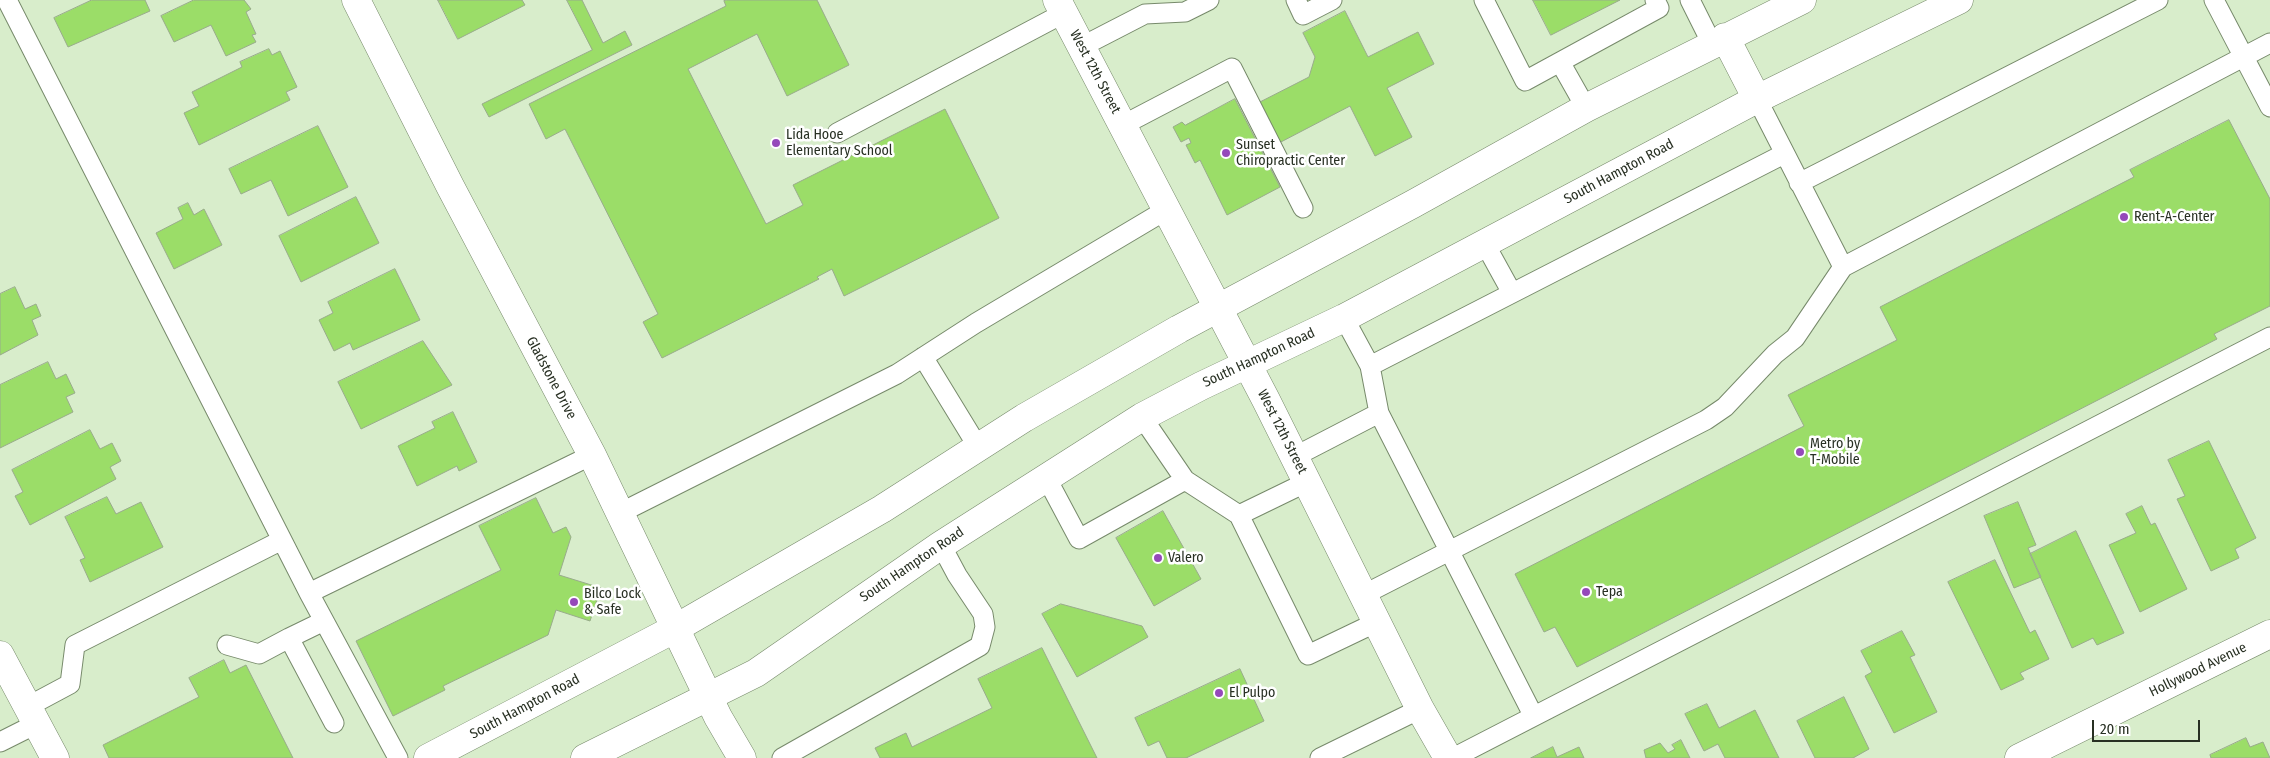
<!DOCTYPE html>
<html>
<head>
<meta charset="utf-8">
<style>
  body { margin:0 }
  #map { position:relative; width:2270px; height:758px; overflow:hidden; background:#d8edcb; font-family:"Fira Sans Condensed",sans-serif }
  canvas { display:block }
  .scale { position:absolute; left:2092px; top:720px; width:108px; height:22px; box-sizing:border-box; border:2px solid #283023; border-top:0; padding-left:6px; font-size:15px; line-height:18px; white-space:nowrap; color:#283023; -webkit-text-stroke:4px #fff; paint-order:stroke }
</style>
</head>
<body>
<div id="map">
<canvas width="2270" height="758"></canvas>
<div class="scale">20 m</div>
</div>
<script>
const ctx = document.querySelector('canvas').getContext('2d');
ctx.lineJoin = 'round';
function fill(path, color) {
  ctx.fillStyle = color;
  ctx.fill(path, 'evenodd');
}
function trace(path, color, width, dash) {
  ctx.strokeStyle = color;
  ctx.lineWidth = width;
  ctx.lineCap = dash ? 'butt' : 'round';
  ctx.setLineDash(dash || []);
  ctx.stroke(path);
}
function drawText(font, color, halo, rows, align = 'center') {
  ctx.font = font + ' "Fira Sans Condensed",sans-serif';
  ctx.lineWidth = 5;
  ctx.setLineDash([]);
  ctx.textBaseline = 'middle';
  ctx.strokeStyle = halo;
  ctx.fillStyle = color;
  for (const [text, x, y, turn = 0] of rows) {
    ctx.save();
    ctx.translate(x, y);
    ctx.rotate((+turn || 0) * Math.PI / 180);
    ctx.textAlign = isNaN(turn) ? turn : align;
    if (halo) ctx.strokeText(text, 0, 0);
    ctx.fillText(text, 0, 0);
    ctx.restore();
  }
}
const building = new Path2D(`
  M92,0H145L150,11L68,47L54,18Z
  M194,0H244L251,9L246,12L256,34L252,35L256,42L226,56L211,25L174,42L161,16Z
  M438,0H522L525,5L458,39Z
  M567,0H582L603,43L625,31L632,45L489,117L482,104L592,50Z
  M727,0H817L849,65L787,96L757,34L688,69L766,224L803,205L793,185L945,109L999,218L844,296L832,269L817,277L819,279L662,358L643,322L658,314L565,129L546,139L529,104L726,6L724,1Z
  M1533,0H1620L1551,35Z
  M1345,11L1368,57L1418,32L1434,64L1387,88L1412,137L1375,156L1350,106L1277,144L1256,104L1309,77L1315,57L1303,33Z
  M269,49L272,55L280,51L297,87L286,92L290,100L199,145L184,113L199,106L192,92L242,67L240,62Z
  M1235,99L1280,187L1227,215L1200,160L1195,163L1186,145L1191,143L1189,138L1181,142L1173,127L1182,122L1185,125Z
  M2229,120L2270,199V306L2214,334L2217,339L1577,667L1555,627L1544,632L1515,574L1804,426L1788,395L1897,340L1880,307L2134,177L2130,170Z
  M318,126L348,187L288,216L271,180L241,194L229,169Z
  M356,197L379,243L301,282L279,236Z
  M188,203L194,215L204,209L222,245L174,269L156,233L183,219L178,208Z
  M395,269L420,320L353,350L350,343L334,351L319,320L333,313L328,302Z
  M15,287L25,309L36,304L41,316L32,320L38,335L0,355V294Z
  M423,341L452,385L361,429L338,382Z
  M48,362L56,379L66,374L75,393L66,397L73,412L0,448V385Z
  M453,412L477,462L459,471L457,466L417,486L398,446L435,428L432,422Z
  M90,430L100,449L112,443L121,461L110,467L116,479L30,525L15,496L23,492L12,470Z
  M2209,441L2256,538L2235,549L2239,558L2211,571L2177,499L2185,496L2168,460Z
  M107,497L116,514L141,502L163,547L90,582L80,560L85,558L65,517Z
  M536,498L553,533L566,527L571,537L559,575L601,588L590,621L556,610L548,635L443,686L445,690L393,716L356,641L501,570L479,526Z
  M2018,502L2036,545L2028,548L2041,577L2014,588L1984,516Z
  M2142,506L2151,525L2155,523L2187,589L2140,612L2109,545L2136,533L2126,514Z
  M1163,511L1201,579L1154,606L1116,538Z
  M2076,531L2124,633L2097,645L2093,638L2072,648L2030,554Z
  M1995,560L2030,633L2035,630L2049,659L2020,673L2024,679L2001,690L1948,582Z
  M1061,604L1142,626L1148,637L1077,677L1042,614Z
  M1902,631L1915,655L1910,657L1937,712L1894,733L1865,676L1872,672L1861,651Z
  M1042,648L1097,758H880L875,748L906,733L912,747L992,708L978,679Z
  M224,660L230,673L246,665L293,758H109L103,745L199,697L189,678Z
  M1240,669L1264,721L1186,758H1167L1159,741L1148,746L1135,718Z
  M1844,697L1869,749L1853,758H1815L1797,721Z
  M1707,704L1719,728L1755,710L1779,758H1725L1718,744L1704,751L1685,714Z
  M2246,738L2250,747L2263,742L2270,758H2211L2210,755Z
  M1681,740L1690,758H1646L1644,750L1660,743L1668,753L1675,749L1672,745Z
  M1553,747L1557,757L1579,747L1584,758H1531Z`);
const service = new Path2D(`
  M7,0L309,593
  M1296,0L1303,15L1332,0
  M1484,0L1525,81L1659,8L1655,0
  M1690,0L1712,44
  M2214,0L2270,107
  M1081,47L1145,14L1185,12L1209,0
  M1560,62L1586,108
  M1757,99L1843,267
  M1123,125L1232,68L1303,208
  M837,133L1064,13
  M1799,183L2158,0
  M1485,244L1512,293
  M1344,318L1370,366L1379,413L1533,715
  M923,357L978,447
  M1370,366L1784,154
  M1142,417L1185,480L1239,515
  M1294,457L1379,413
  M1046,477L1079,539L1185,480
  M1307,482L1239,515L1308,655L1377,622
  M620,513L897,374L976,323L1166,210
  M1363,595L1706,420L1725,407L1775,354L1795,338L1843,267L2270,43
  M324,621L289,638L334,723
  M227,645L259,654L289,638
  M27,707L70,684L75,645L282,540
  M0,742L36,724
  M398,758L309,593L592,455
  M782,758L980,646L985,627L983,614L957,575L941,545
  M1320,758L1420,709
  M1453,758L2270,337`);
const minor = new Path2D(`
  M356,0L450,186L592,455L718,717L742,758
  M0,655L55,758
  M2019,758L2270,634`);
const tertiary = new Path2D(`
  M1057,0L1266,400L1420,709L1448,758`);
const secondary = new Path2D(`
  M1725,37L1757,99
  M428,758L676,628L882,509L1024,418L1179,329L1413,204L1586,108L1802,0
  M585,758L756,673L941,545L1142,417L1201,386L1344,318L1757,99L1959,0`);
const markers = [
  [776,143,5,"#9549ba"],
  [1226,153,5,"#9549ba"],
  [2124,217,5,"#9549ba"],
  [1800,452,5,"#9549ba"],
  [1158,558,5,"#9549ba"],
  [1586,592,5,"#9549ba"],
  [574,602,5,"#9549ba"],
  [1219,693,5,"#9549ba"]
];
const streetNames = [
  ["West 12th Street",1095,72,62],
  ["South Hampton Road",1619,172,-28],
  ["South Hampton Road",1259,358,-25],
  ["Gladstone Drive",551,378,62],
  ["West 12th Street",1282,432,63],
  ["South Hampton Road",912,565,-34],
  ["Hollywood Avenue",2198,670,-26],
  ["South Hampton Road",525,707,-28]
];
const poiNames = [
  ["Lida Hooe",786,135],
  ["Elementary School",786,151],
  ["Sunset",1236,145],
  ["Chiropractic Center",1236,161],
  ["Rent-A-Center",2134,217],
  ["Metro by",1810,444],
  ["T-Mobile",1810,460],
  ["Valero",1168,558],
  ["Tepa",1596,592],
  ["Bilco Lock",584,594],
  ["& Safe",584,610],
  ["El Pulpo",1229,693]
];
fill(building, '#9bdd68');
trace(building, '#98ab8b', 1);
trace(service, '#778a6b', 21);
trace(minor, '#778a6b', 29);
trace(tertiary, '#778a6b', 29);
trace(secondary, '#778a6b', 29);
trace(service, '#fff', 19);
trace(minor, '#fff', 28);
trace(tertiary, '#fff', 28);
trace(secondary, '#fff', 28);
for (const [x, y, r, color] of markers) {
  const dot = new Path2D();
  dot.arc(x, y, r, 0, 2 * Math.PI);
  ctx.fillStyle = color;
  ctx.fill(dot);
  trace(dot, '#fff', 2);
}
drawText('14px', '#283023', '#fff', streetNames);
drawText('14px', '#283023', '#fff', poiNames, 'left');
</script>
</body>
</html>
